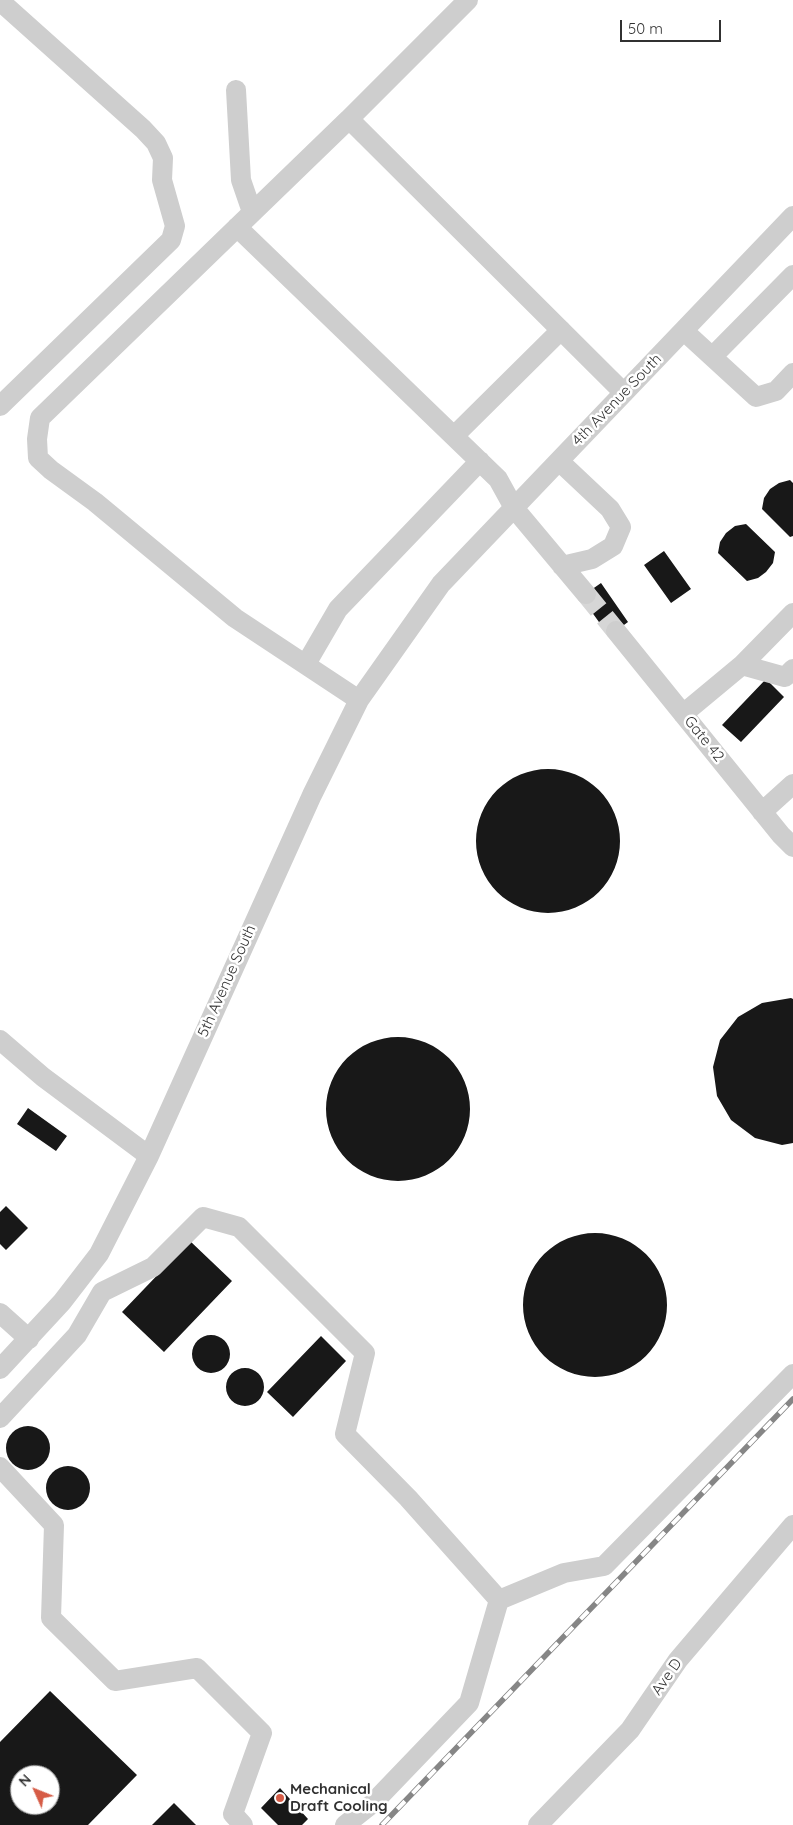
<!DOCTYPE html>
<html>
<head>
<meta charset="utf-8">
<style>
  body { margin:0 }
  #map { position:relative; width:793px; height:1825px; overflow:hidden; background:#fff; font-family:Quicksand,sans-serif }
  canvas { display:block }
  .north { position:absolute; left:10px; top:1765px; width:50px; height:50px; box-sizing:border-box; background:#fff; border:1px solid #adadad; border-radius:50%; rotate:314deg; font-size:14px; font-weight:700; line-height:20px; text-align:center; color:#313131 }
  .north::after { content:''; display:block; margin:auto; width:18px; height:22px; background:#d65c46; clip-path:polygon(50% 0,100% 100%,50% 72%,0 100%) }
  .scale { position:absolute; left:620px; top:20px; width:101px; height:22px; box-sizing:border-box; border:2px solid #313131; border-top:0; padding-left:6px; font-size:15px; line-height:18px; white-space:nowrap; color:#313131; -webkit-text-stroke:4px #fff; paint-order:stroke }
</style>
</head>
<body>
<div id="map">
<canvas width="793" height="1825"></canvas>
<div class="north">N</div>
<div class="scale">50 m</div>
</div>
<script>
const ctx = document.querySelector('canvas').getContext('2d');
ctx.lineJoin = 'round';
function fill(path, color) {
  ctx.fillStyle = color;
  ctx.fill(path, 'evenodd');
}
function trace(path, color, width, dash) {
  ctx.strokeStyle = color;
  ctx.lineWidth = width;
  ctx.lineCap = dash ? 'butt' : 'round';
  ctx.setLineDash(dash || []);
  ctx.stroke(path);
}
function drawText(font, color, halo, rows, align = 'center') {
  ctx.font = font + ' Quicksand,sans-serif';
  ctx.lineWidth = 5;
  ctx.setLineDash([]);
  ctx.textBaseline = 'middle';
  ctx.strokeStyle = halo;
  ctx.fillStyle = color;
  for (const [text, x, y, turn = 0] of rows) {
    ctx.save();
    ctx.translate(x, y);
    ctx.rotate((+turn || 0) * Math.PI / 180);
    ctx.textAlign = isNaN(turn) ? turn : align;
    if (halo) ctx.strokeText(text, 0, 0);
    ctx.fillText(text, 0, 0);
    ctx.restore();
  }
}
const building = new Path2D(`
  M790,480L793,483V536L790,537L762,509L764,498L770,489L779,483Z
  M746,524L775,552L773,563L766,572L758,578L747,581L718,553L720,542L726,533L735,526Z
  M664,551L691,589L671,603L644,565Z
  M601,583L628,622L609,636L581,597Z
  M766,679L784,697L741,742L722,725Z
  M476 841a72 72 0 1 1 144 0a72 72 0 1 1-144 0Z
  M791,998L793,999V1143L782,1145L755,1138L731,1120L717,1096L713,1067L720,1040L738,1017L762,1003Z
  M326 1109a72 72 0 1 1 144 0a72 72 0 1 1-144 0Z
  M28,1108L67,1136L56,1151L17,1124Z
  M6,1206L28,1228L6,1250L0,1244V1212Z
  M523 1305a72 72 0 1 1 144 0a72 72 0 1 1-144 0Z
  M190,1241L232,1281L164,1352L122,1312Z
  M192 1354a19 19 0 1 1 38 0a19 19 0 1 1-38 0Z
  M321,1336L346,1361L293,1417L267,1392Z
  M226 1387a19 19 0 1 1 38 0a19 19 0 1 1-38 0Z
  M6 1448a22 22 0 1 1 44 0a22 22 0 1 1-44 0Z
  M46 1488a22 22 0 1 1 44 0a22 22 0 1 1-44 0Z
  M50,1691L137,1775L88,1825H0V1742ZM20,1775H50V1805H20Z
  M280,1788L308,1819L302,1825H278L261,1808Z
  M174,1803L196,1825H152Z`);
const minorTunnel = new Path2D(`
  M586,594L616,631`);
const minor = new Path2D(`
  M0,1L143,129L156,143L163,158L162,180L175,226L171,240L0,406
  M236,90L241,180L252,212
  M349,119L468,0
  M237,227L498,479L514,508L586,594
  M684,331L756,397L776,391L793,373
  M713,356L793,275
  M454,436L561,330
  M559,461L610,509L621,527L613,546L592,559L562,566
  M616,631L781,835L793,847
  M306,664L338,609L480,461
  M742,665L793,613
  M359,700L235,618L95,502L51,470L38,458L37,439L40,418L349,119L624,393
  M683,714L742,665L785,677L793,669
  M762,812L793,784
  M0,1040L43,1077L149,1156
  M0,1313L29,1339
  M0,1369L62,1302L99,1254L149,1156L312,795L359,700L441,584L793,216
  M0,1418L77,1335L102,1292L153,1267L203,1217L239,1227L365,1353L345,1434L408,1498L499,1600L469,1703L373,1803L345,1825
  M0,1467L54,1525L51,1618L115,1681L197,1668L262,1733L233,1814L243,1825
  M499,1600L564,1573L604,1566L793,1374
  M538,1825L630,1730L678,1660L793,1525`);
const rail = new Path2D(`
  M382,1825L793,1399`);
const markers = [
  [280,1798,5,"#d65c46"]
];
const streetNames = [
  ["4th Avenue South",617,400,-46],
  ["Gate 42",704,739,51],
  ["5th Avenue South",227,981,-66],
  ["Ave D",667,1677,-55]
];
const poiNames = [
  ["Mechanical",290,1789],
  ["Draft Cooling",290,1806]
];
fill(building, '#181818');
trace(minorTunnel, '#d6d6d6', 20, [20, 10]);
trace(minor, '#cecece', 20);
trace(rail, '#868686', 5.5);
trace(rail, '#fff', 4, [11]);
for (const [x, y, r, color] of markers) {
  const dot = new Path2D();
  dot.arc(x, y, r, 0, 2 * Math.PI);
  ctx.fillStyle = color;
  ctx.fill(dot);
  trace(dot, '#fff', 2);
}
drawText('15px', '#313131', '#fff', streetNames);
drawText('bold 15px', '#313131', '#fff', poiNames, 'left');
</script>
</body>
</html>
